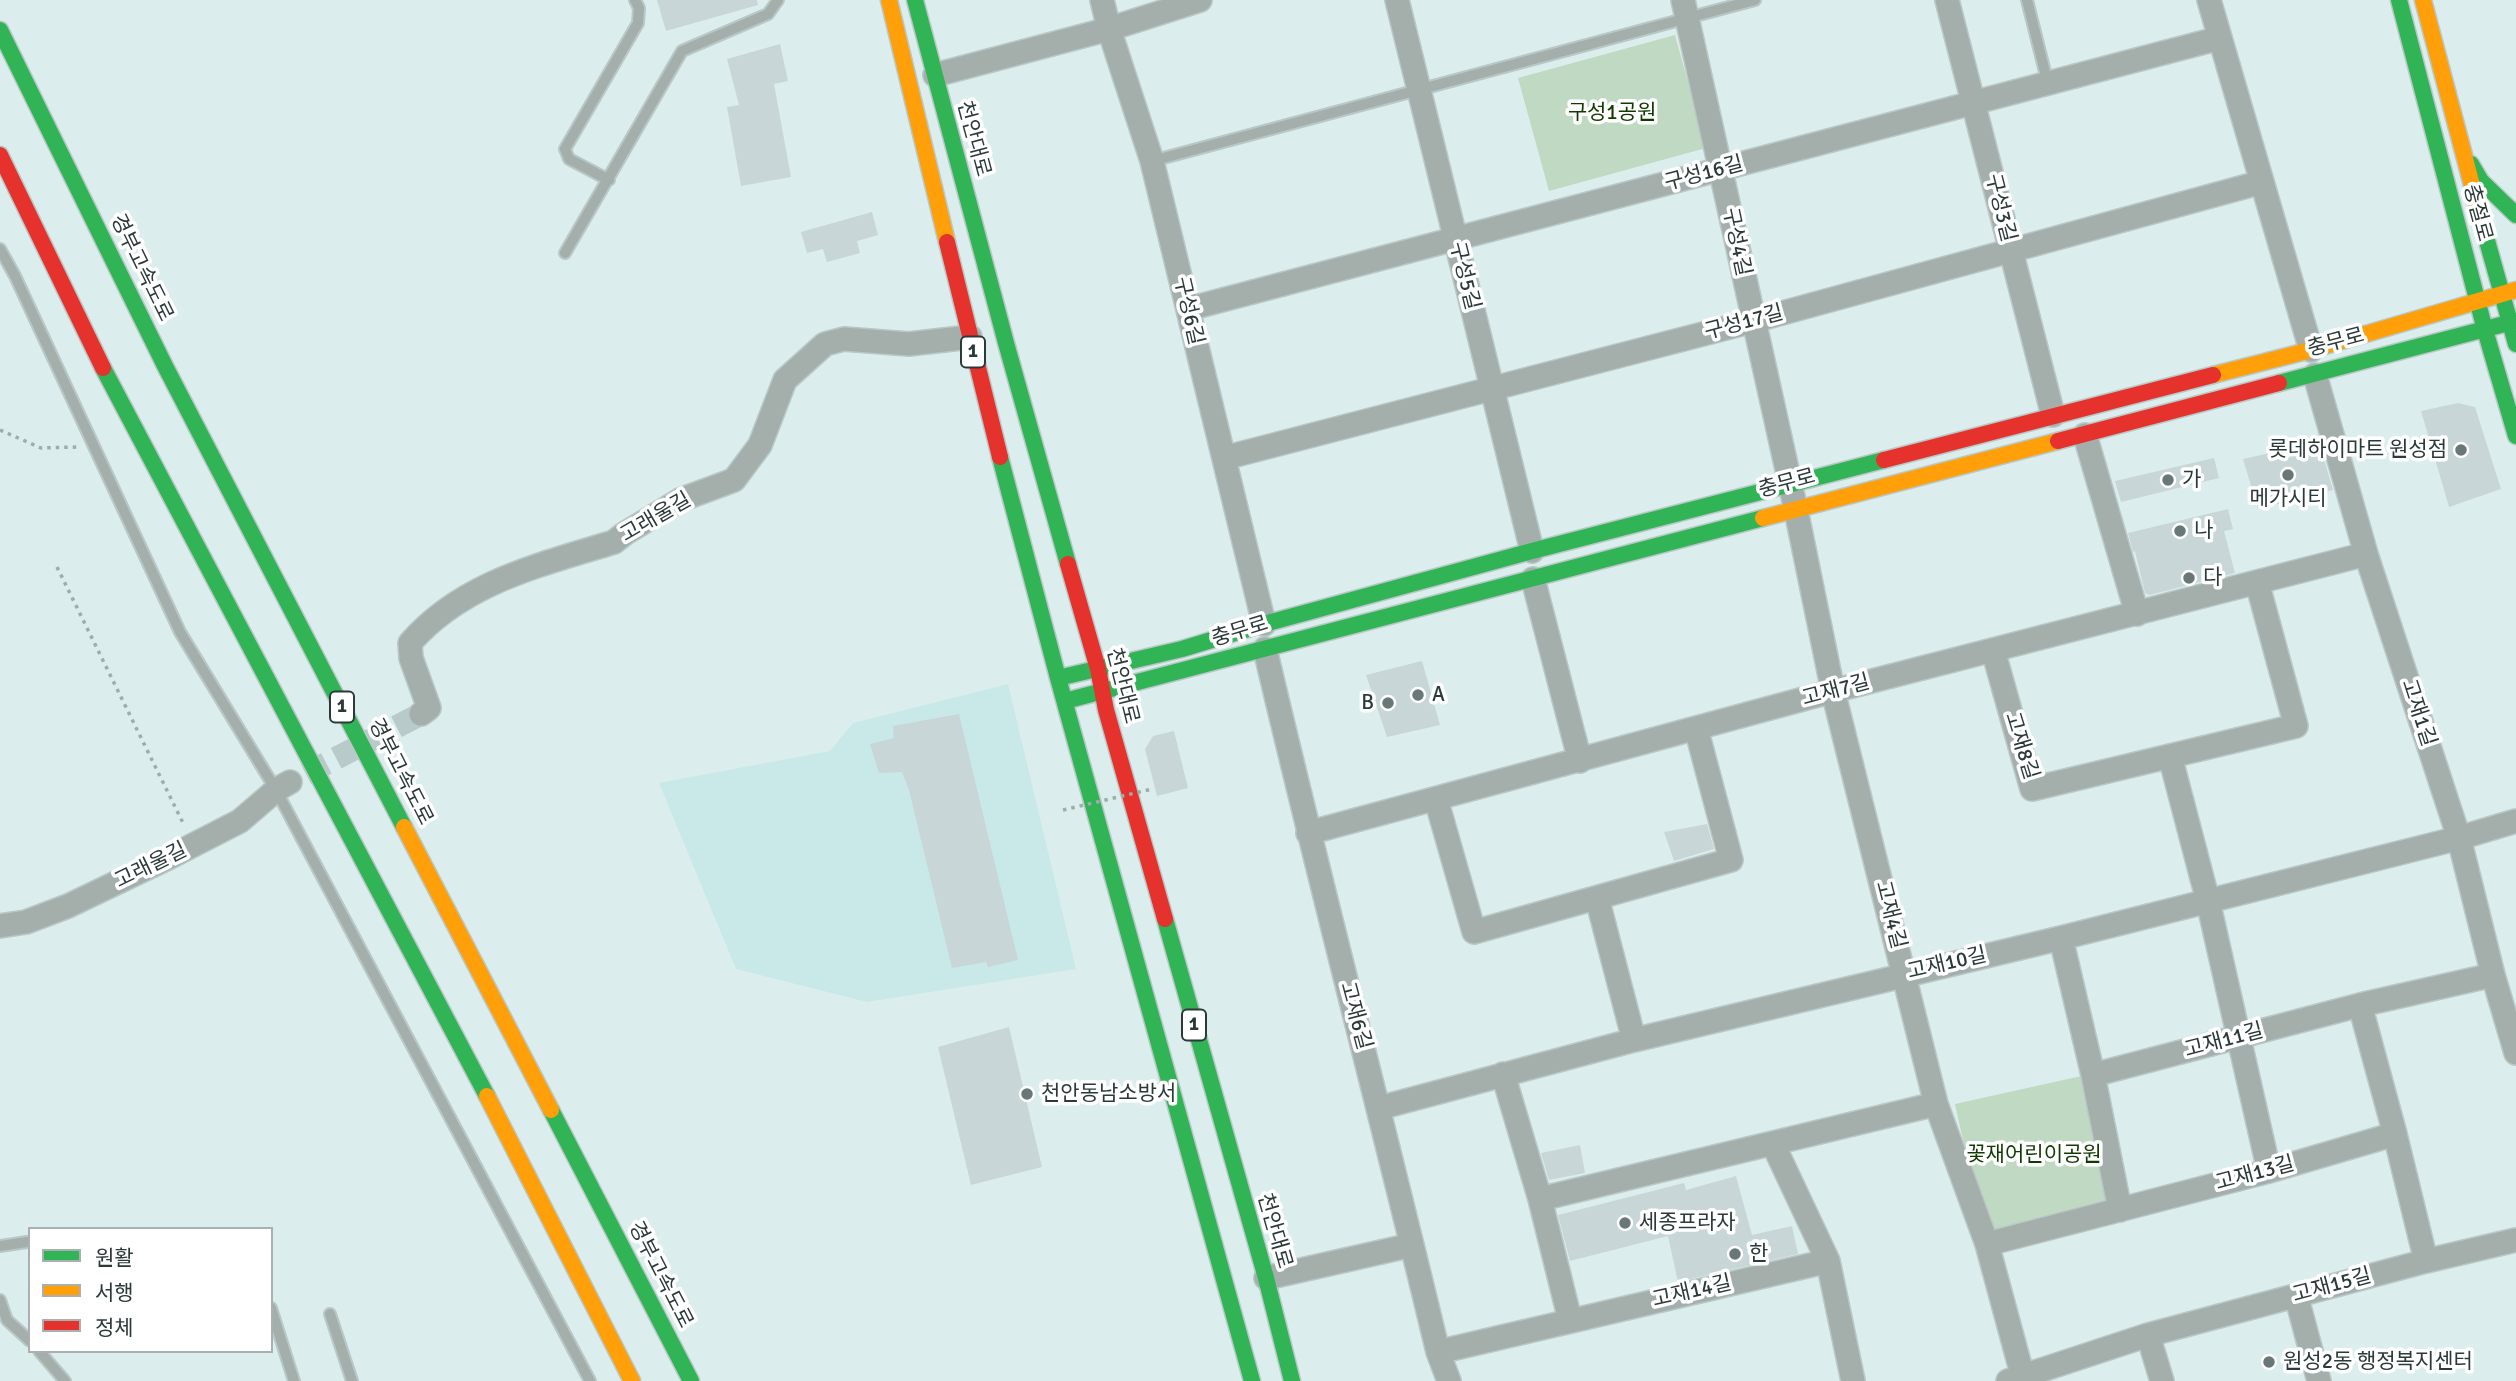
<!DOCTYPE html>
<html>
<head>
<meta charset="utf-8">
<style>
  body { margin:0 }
  #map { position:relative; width:2516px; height:1381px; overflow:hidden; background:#dbeeed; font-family:Signika,"Noto Sans KR",sans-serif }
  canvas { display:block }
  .legend { position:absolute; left:28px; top:1227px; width:245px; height:126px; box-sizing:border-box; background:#fff; border:2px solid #aab0af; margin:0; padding:9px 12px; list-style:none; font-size:21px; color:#2b3938 }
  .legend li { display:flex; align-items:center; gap:14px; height:35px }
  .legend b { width:35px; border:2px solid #aab0af }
</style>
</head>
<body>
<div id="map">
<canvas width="2516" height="1381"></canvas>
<ul class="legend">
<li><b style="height:9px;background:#30b455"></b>원활</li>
<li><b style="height:9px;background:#ff9f0a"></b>서행</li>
<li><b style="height:9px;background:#e5322d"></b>정체</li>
</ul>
</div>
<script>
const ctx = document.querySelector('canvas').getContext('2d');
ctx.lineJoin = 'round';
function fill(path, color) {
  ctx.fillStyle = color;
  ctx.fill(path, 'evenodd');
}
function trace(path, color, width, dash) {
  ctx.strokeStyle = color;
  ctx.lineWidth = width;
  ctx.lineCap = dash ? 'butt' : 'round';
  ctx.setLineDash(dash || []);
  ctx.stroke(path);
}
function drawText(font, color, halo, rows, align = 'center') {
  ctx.font = font + ' Signika,"Noto Sans KR",sans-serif';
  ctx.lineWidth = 7;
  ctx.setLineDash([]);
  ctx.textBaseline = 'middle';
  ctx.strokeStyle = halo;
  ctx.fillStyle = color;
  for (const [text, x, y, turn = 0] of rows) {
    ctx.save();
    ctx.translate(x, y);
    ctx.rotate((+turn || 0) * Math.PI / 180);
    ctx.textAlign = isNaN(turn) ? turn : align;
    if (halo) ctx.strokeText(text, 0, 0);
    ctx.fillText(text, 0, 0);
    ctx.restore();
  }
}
const built = new Path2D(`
  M1008,684L1076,969L867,1002L736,969L659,783L830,751L853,723Z`);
const green = new Path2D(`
  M1675,35L1706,148L1549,191L1518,78Z
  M2086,1075L2110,1194L2106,1205L1996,1231L1981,1222L1955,1104Z`);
const building = new Path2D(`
  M657,0H757L758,5L666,31Z
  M780,44L788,81L774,84L791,177L741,186L727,107L739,105L727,59Z
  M872,212L878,235L857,241L860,253L827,262L823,249L807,253L801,232Z
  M2458,403L2475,407L2501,489L2449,507L2421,411Z
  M2319,442L2333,490L2258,509L2243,459Z
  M2214,458L2219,478L2121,502L2115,481Z
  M2228,509L2233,529L2224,531L2235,573L2150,595L2145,593L2135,551L2133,552L2128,533Z
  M1422,661L1440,725L1387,737L1366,675Z
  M959,714L1018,960L988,967L986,962L952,968L909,790L902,772L879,773L870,744L894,738L893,726Z
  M1174,731L1188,788L1157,796L1145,749L1153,736Z
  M1707,824L1714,849L1674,861L1664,832Z
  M1009,1027L1042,1167L971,1185L938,1047Z
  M1580,1145L1585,1173L1549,1180L1541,1153Z
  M1736,1176L1752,1235L1792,1226L1798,1254L1678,1282L1668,1236L1570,1261L1558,1215L1684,1183L1686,1190Z`);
const streetTunnel = new Path2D(`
  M306,774L421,714`);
const path = new Path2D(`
  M0,430L41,448L78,447
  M57,567L184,825`);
const lane = new Path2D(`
  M2027,0L2048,84
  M1152,161L1755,0
  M609,180L569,159L565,149L638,23L639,8L635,0
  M0,249L15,276L180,632L276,790L590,1381
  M565,253L682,51L768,14L778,0
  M0,1246L27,1242
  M0,1300L7,1320L30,1341
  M271,1308L294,1381
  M330,1314L352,1381
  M39,1351L65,1381`);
const street = new Path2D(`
  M1102,0L1109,29L1152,161L1264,624
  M1397,0L1532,551
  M1683,0L1796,510L1833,691L1936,1104L1987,1244L2024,1381
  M1947,0L2053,415
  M2209,0L2311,350
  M935,75L1109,29L1200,0
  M1188,309L2220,38
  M2315,375L2366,554L2459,838L2493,975L2516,1053
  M2085,435L2137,614
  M1224,458L1753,321L2262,182
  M1533,579L1580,761
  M1265,649C1320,884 1382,1118 1438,1352L1449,1381
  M1993,650L2032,789L2296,726L2257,582
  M421,714L429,708L411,658L410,643C463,582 540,565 614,542L624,534L680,500L734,480L760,445L785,380L825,344L844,339L909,344L970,337
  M2170,756L2208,901L2269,1171
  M1436,799L1474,932L1731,860L1696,728
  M1308,833L1833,691L2366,554
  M1597,898L1634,1040
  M0,926L26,922L68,906L168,858L240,821L276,790L290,782
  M2061,938L2093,1075L2120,1210
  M2360,1005L2395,1134L2426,1261
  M1503,1074L1540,1199L1570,1320
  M2093,1075L2360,1005L2493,975
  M1379,1108L1634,1040L2061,938L2459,838L2516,821
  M1773,1144L1828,1261L1853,1381
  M1540,1199L1936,1104
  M1987,1244L2269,1171L2395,1134
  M1266,1278L1412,1245
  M2296,1295L2319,1381
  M2148,1335L2162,1381
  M1438,1352L1828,1261
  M2008,1381L2148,1335L2426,1261L2516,1240`);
const fast = new Path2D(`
  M915,0L1006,343L1068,564
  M2399,0L2485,330L2516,436
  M0,30L165,366L404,827
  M2471,164L2481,181L2516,215
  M2482,223L2516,344
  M103,368L487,1096
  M2279,383L2516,321
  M1000,457L1058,678L1252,1381
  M1058,678L1182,649L1264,624L1532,551L1884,460
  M1065,701L1763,518
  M1165,919L1266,1278L1292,1381
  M551,1110L691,1381`);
const slow = new Path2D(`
  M889,0L947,242
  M2423,0L2482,223
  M2213,375L2311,350L2516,290
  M1763,518L2058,441
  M404,827L551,1110
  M487,1096L632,1381`);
const jam = new Path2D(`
  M0,155L103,368
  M947,242L1000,457
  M2058,441L2279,383
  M1884,460L2213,375
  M1068,564L1098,669L1106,710L1165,919`);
const pathBridge = new Path2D(`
  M1063,810L1152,789`);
const markers = [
  [2461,450,7,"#697877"],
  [2288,475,7,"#697877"],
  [2168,480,7,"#697877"],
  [2180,531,7,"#697877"],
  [2189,578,7,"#697877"],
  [1418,695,7,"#697877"],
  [1388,703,7,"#697877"],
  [1027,1094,7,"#697877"],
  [1625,1223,7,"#697877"],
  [1735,1254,7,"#697877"],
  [2269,1362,7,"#697877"]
];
const shields = [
  [973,352,24],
  [342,707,24],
  [1194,1025,24]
];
const shieldNames = [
  ["1",973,352],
  ["1",342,707],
  ["1",1194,1025]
];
const parkNames = [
  ["구성1공원",1612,113],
  ["꽃재어린이공원",2034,1155]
];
const streetNames = [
  ["천안대로",973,139,75],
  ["구성16길",1704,174,-15],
  ["구성3길",2000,208,76],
  ["충절로",2477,213,75],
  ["구성4길",1736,242,78],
  ["경부고속도로",141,268,64],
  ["구성5길",1464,276,76],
  ["구성6길",1188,311,77],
  ["구성17길",1744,323,-15],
  ["충무로",2336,343,-15],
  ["충무로",1787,484,-15],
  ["고래울길",656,518,-30],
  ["충무로",1240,632,-17],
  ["천안대로",1122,686,76],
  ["고재7길",1836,691,-15],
  ["고재1길",2418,713,72],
  ["고재8길",2021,746,73],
  ["경부고속도로",400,772,63],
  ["고래울길",151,866,-26],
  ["고재4길",1890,915,76],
  ["고재10길",1947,964,-13],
  ["고재6길",1355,1016,75],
  ["고재11길",2224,1041,-15],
  ["고재13길",2255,1174,-15],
  ["천안대로",1274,1231,74],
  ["경부고속도로",660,1275,63],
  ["고재15길",2332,1286,-15],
  ["고재14길",1692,1292,-13]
];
const poiNames = [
  ["롯데하이마트 원성점",2447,450,"right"],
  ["가",2182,480],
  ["메가시티",2288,499,"center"],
  ["나",2194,531],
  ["다",2203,578],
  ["A",1432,695],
  ["B",1374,703,"right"],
  ["천안동남소방서",1041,1094],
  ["세종프라자",1639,1223],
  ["한",1749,1254],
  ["원성2동 행정복지센터",2283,1362]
];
fill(built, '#c8e9e8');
fill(green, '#c0d9c3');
fill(building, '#c8d6d8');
trace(streetTunnel, '#b8cac9', 23, [23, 11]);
trace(lane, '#b9c8c7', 14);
trace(street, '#b9c8c7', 26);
trace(fast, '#b9c8c7', 19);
trace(slow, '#b9c8c7', 19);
trace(jam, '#b9c8c7', 19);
trace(path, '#a0aca9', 3.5, [3.5, 5]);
trace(lane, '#a4afac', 10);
trace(street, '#a4afac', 23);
trace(fast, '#30b455', 16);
trace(slow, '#ff9f0a', 16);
trace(jam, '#e5322d', 16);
trace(pathBridge, '#a0aca9', 3.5, [3.5, 5]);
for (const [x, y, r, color] of markers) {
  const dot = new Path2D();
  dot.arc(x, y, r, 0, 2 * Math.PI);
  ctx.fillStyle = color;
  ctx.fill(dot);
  trace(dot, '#fff', 2.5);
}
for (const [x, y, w] of shields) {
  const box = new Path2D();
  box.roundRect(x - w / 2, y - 15.5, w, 31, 5);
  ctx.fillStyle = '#fff';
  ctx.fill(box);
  trace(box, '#2b3938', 2);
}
drawText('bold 19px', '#2b3938', null, shieldNames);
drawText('21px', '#103a00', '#fff', parkNames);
drawText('21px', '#2b3938', '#fff', streetNames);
drawText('21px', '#2b3938', '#fff', poiNames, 'left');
</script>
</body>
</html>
